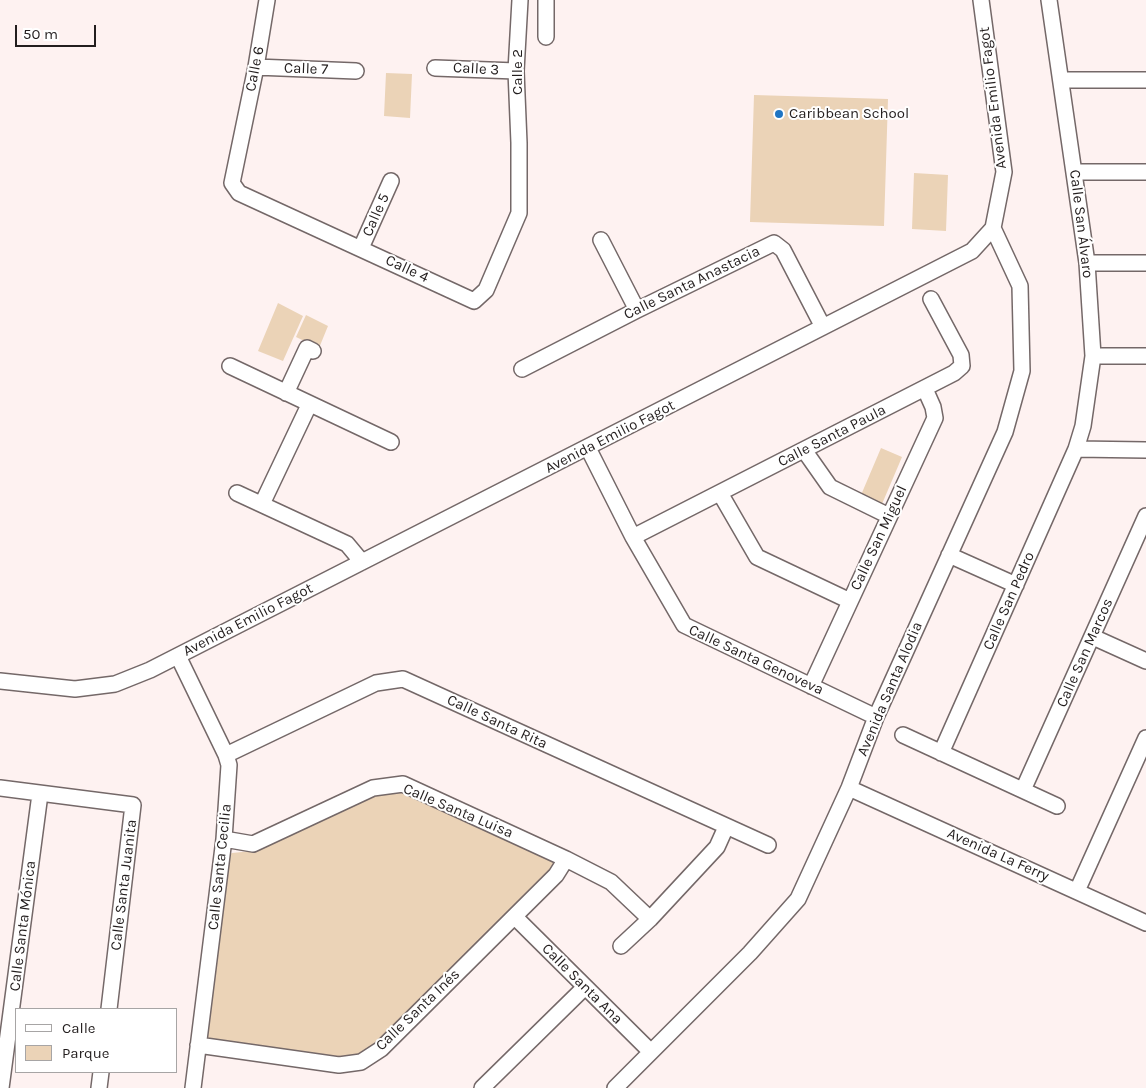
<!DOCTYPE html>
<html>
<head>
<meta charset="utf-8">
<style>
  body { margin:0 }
  #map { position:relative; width:1146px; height:1088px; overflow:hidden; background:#fef2f1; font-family:Karla,sans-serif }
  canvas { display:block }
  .legend { position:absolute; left:15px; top:1008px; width:162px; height:65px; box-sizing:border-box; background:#fff; border:1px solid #a7a5a5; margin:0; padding:6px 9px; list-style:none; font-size:15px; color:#231e1e }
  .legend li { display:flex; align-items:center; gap:10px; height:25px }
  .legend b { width:25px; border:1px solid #a7a5a5 }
  .scale { position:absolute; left:15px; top:25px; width:81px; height:22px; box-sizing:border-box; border:2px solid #231e1e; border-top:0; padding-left:6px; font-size:15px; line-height:18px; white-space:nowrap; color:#231e1e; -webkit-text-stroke:4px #fff; paint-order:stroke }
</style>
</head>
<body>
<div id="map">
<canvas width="1146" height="1088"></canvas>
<ul class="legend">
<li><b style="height:6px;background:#fff"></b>Calle</li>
<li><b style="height:14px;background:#ebd3b7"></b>Parque</li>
</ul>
<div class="scale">50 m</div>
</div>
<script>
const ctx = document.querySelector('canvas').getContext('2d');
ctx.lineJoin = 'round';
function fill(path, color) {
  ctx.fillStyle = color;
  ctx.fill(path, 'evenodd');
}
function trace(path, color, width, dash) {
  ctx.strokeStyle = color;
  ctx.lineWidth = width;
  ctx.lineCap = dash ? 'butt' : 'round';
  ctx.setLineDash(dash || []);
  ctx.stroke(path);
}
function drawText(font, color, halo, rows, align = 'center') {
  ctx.font = font + ' Karla,sans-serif';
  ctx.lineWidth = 4;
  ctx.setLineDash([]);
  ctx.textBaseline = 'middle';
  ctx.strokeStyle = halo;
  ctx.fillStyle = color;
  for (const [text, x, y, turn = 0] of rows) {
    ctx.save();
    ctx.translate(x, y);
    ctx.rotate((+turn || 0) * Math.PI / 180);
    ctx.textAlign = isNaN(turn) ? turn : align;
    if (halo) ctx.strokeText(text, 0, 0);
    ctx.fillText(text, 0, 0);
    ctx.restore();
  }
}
const green = new Path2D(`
  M386,73L412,74L410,118L384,116Z
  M754,95L888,99L884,226L750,222Z
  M914,173L948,175L946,231L912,229Z
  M278,303L303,316L283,361L258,351Z
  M306,315L328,326L319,348L296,337Z
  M881,448L902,457L882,504L861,495Z
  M392,791L405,792L551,857L555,864L552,871L372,1049L359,1056L347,1058L209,1041L206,1037L228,856L232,853L252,851L382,793Z`);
const minor = new Path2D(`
  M267,0L256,67L232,183L239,193L474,301L486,290L519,213V143L516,71L520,0
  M546,0V37
  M256,67L356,71
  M435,68L516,71
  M1061,80H1146
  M1074,172H1146
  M601,240L637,310
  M361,248L391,181
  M1087,263H1146
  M1093,356H1146
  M230,366L391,442
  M522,369L637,310L774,243L783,250L823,327
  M286,393L307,348L313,351
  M588,448L633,537L684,625L876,717
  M1076,449L1146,450
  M804,450L830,487L889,516
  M237,493L347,544L362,562
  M720,493L757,557L850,601
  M262,504L309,405
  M633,537L954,373L962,366L961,355L931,299
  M949,555L1016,585
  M1093,637L1146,661
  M178,656L226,755L229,765L224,839L193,1088
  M0,681L75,689L115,684L150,670L972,251L993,228L1004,172L981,0
  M811,686L935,418L933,407L925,389
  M903,735L1057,806
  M941,753L1076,449L1083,426L1093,356L1087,263L1049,0
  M226,755L376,683L403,679L768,845
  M0,788L133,805L109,1009
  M849,788L1146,923
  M1023,790L1146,516
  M224,839L253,844L373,788L403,784L566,859L611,882L650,919
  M1077,891L1146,738
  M515,917L650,1051
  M621,946L650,919L717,847L726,827
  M198,1045L339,1065L361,1062L381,1049L556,875L566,859
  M1,1088L40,794
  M99,1088L101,1072
  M482,1088L585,987
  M615,1088L750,953L798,899L849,788L876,717L1005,432L1022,371L1020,286L993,228`);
const markers = [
  [779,114,5,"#2075c3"]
];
const streetNames = [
  ["Calle 6",255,69,-79],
  ["Calle 7",306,69,2],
  ["Calle 3",476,69,3],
  ["Calle 2",518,72,-90],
  ["Avenida Emilio Fagot",993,98,-97],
  ["Calle 5",376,215,-66],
  ["Calle San Álvaro",1081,224,83],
  ["Calle 4",407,269,25],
  ["Calle Santa Anastacia",692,283,-26],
  ["Calle Santa Paula",832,436,-27],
  ["Avenida Emilio Fagot",610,437,-27],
  ["Calle San Miguel",879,538,-65],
  ["Calle San Pedro",1009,601,-66],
  ["Avenida Emilio Fagot",248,620,-27],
  ["Calle San Marcos",1085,653,-66],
  ["Calle Santa Genoveva",756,660,25],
  ["Avenida Santa Alodia",890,689,-67],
  ["Calle Santa Rita",497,722,25],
  ["Calle Santa Luisa",458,811,23],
  ["Avenida La Ferry",998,855,24],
  ["Calle Santa Cecilia",220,867,-84],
  ["Calle Santa Juanita",124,885,-83],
  ["Calle Santa Mónica",23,926,-83],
  ["Calle Santa Ana",582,984,45],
  ["Calle Santa Inés",418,1010,-44]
];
const poiNames = [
  ["Caribbean School",789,114]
];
fill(green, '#ebd3b7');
trace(minor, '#746868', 18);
trace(minor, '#fff', 15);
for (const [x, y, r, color] of markers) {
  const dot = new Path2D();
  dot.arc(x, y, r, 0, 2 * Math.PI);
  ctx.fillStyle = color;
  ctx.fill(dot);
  trace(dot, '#fff', 2);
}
drawText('15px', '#231e1e', '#fff', streetNames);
drawText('15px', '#231e1e', '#fff', poiNames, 'left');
</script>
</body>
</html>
